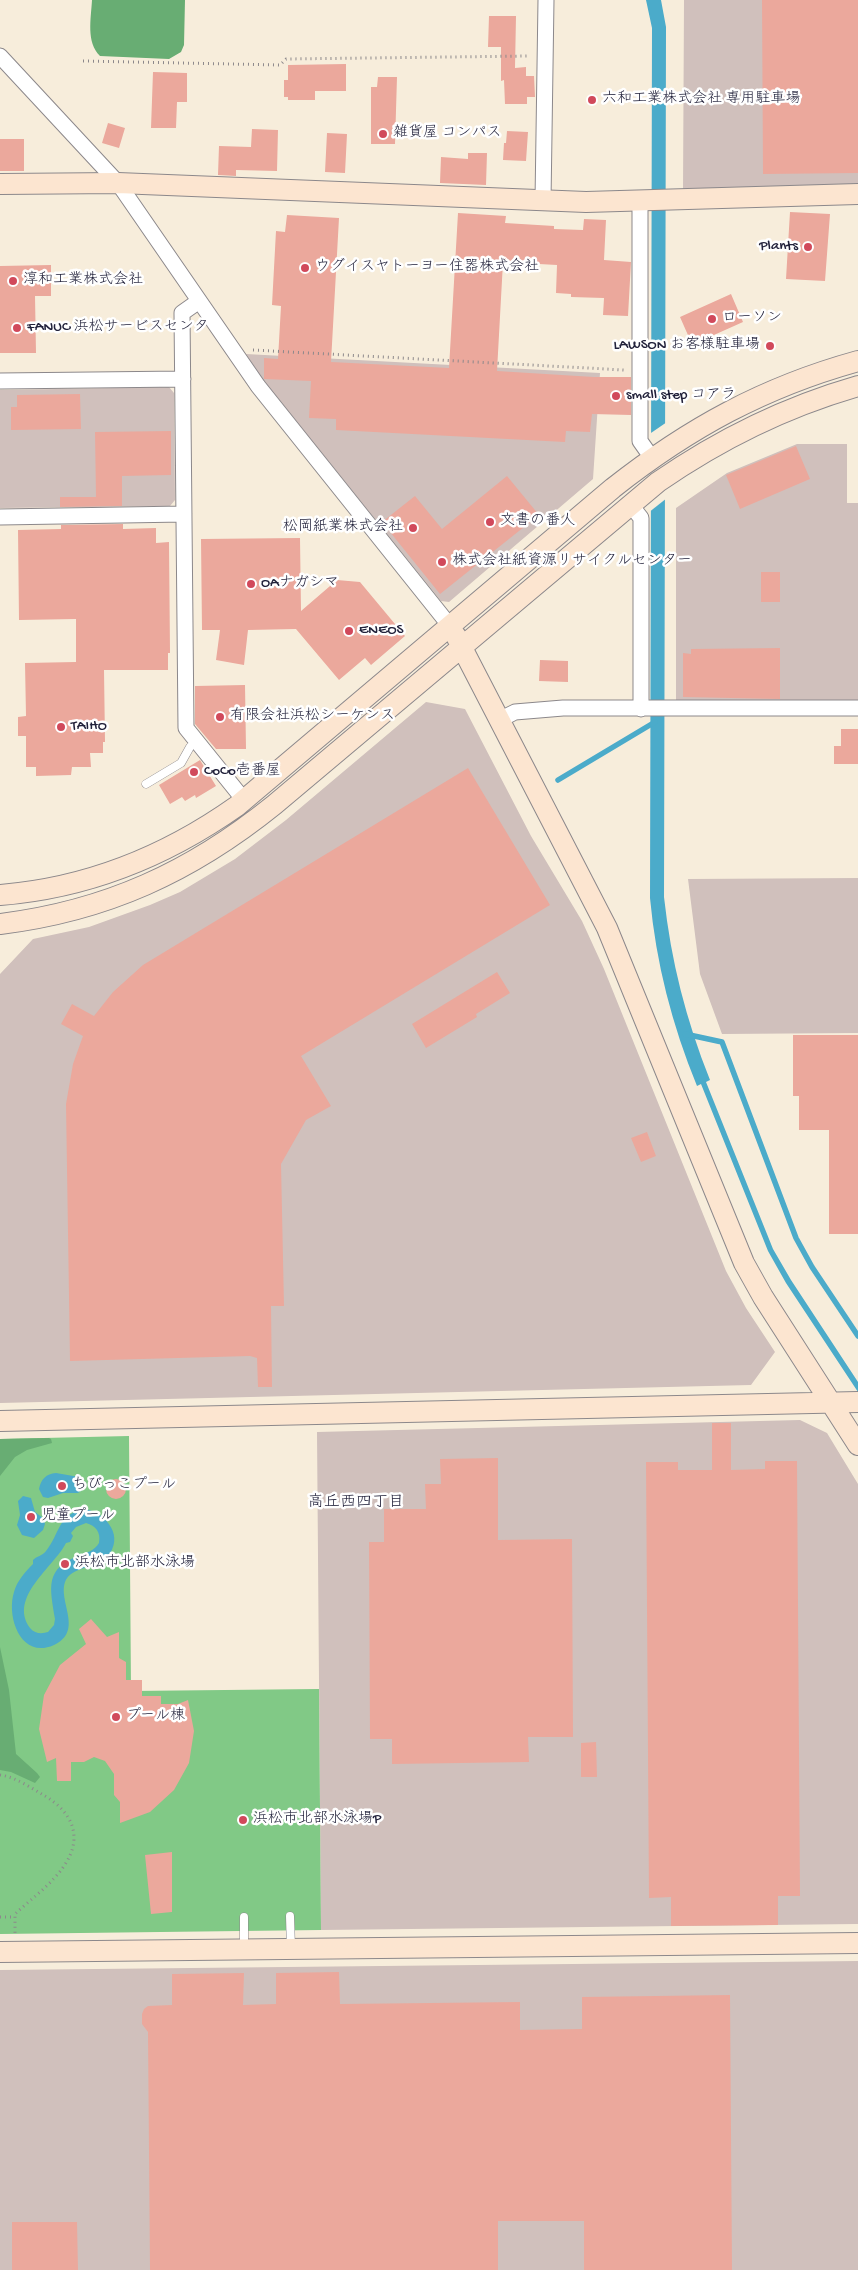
<!DOCTYPE html>
<html>
<head>
<meta charset="utf-8">
<style>
  body { margin:0 }
  canvas { display:block; background:#f7eddb }
</style>
</head>
<body>
<canvas width="858" height="2270"></canvas>
<script>
const ctx = document.querySelector('canvas').getContext('2d');
ctx.lineJoin = 'round';
function fill(path, color) {
  ctx.fillStyle = color;
  ctx.fill(path, 'evenodd');
}
function trace(path, color, width, dash) {
  ctx.strokeStyle = color;
  ctx.lineWidth = width;
  ctx.lineCap = dash ? 'butt' : 'round';
  ctx.setLineDash(dash || []);
  ctx.stroke(path);
}
function drawText(font, color, halo, rows, align = 'center') {
  ctx.font = font + ' "Gochi Hand","Klee One",sans-serif';
  ctx.lineWidth = 5;
  ctx.setLineDash([]);
  ctx.textBaseline = 'middle';
  ctx.strokeStyle = halo;
  ctx.fillStyle = color;
  for (const [text, x, y, turn = 0] of rows) {
    ctx.save();
    ctx.translate(x, y);
    ctx.rotate((+turn || 0) * Math.PI / 180);
    ctx.textAlign = isNaN(turn) ? turn : align;
    if (halo) ctx.strokeText(text, 0, 0);
    ctx.fillText(text, 0, 0);
    ctx.restore();
  }
}
const industrial = new Path2D(`
  M684,0H858V184L683,190Z
  M246,354L600,373L593,479L449,602L441,601L264,381Z
  M169,387L174,393L175,500L170,506L0,508V390Z
  M797,444H847V503H858V701L676,702V508L727,473Z
  M426,702L465,709L531,836L582,921L604,969L726,1271L746,1308L775,1352L751,1385L0,1403V974L33,939L89,927L150,905L180,892L235,859L286,820Z
  M858,878V1033L722,1034L700,974L688,879Z
  M800,1420L827,1433L858,1484V1924L321,1930L317,1432Z
  M858,1961V2270H0V1970Z`);
const green = new Path2D(`
  M129,1436L131,1691L319,1689L321,1930L0,1934V1439Z`);
const forest = new Path2D(`
  M92,0H185L184,45L181,52L169,59L100,56C86,42 91,19 92,0Z
  M49,1438L51,1439L52,1443L27,1450L15,1457L0,1476V1439Z
  M0,1647L9,1690L16,1754L37,1773L40,1777L35,1783L11,1772L0,1770Z`);
const water = new Path2D(`
  M646,0H661L666,27L664,897C671,961 686,1020 710,1080L706,1082L773,1249L791,1280L858,1382V1392L786,1283L768,1251L701,1084L697,1086C672,1025 656,963 650,898L652,28Z
  M56,1473L79,1477L86,1483L85,1488L78,1493H63L48,1498L43,1497L39,1489C41,1479 46,1474 56,1473Z
  M23,1496L31,1498L35,1512L43,1518L45,1524L43,1530L34,1538L22,1535L17,1525L20,1515L18,1501Z
  M86,1509C107,1514 125,1537 107,1557C96,1569 71,1566 65,1582C58,1602 84,1631 54,1645C21,1660 6,1617 14,1592C17,1581 25,1572 33,1564V1560C37,1556 42,1556 46,1551C61,1532 57,1514 86,1509ZM86,1523C96,1526 101,1532 99,1543C94,1551 88,1552 80,1555C44,1569 50,1587 55,1619L54,1625L48,1632C42,1634 35,1634 30,1628C8,1597 54,1567 66,1543L70,1542L73,1536L71,1533L76,1527Z`);
const pier = new Path2D(`
  M667,422V498L648,513V435Z`);
const stream = new Path2D(`
  M558,780L655,722
  M685,1034L722,1042L796,1238L812,1267L858,1336`);
const building = new Path2D(`
  M762,0H858V173L763,174Z
  M489,16H516L515,68L526,67V76H534L535,97H527V104H505L504,80L501,81V47H488Z
  M346,64V91H315V100H288V97H284V80H288V65Z
  M153,72L187,73V102H177L176,128H151Z
  M378,77H397L395,144H371V87H377Z
  M108,123L125,128L119,148L102,143Z
  M252,129L278,130L277,171L236,170V176L218,175L219,146L251,147Z
  M507,131L528,132L526,161L503,160L504,143H506Z
  M327,133L347,134L345,173L325,172Z
  M0,139H24V171H0Z
  M468,153H487L486,185L440,183L441,157L468,159Z
  M790,212L830,214L825,281L786,279Z
  M458,213L506,216L505,223L554,226V229L583,230L584,219L606,220L604,260L631,262L628,316L603,315L604,298L571,297V294L556,293L557,265L503,262L497,371L594,377H631V415L592,414L590,432L566,431L565,442L336,430V419L309,418L311,381L264,379V358L278,359L281,306L272,305L276,231L285,232L287,215L339,218L331,362L449,368Z
  M51,265V296H35L36,353H0V266Z
  M731,294L743,322L705,339L704,337L691,342L680,317Z
  M80,394L81,429L11,430V407H17V395Z
  M171,431V475L122,476V506L60,507V497H96L95,432Z
  M796,446L810,479L740,509L726,475Z
  M507,476L539,515L440,594L382,522L415,496L442,529Z
  M123,524V529L156,528V543L169,542L170,653H168V670H104L105,742H103V753H90L91,767H72L71,775L36,776V767H26V736H18V717L26,716L25,663L76,662V619L19,620L18,530L61,529V525Z
  M300,538L301,611L337,580L360,582L405,636L371,665L365,658L339,680L296,629L248,630L244,665L216,660L220,630H202L201,539Z
  M761,572H780V602H761Z
  M780,648V699L683,697V653L691,654V649Z
  M540,660L568,661V682L539,681Z
  M245,685L246,749H216L195,724V686Z
  M841,729H858V764H834V746H841Z
  M200,760L216,786L196,798L195,795L185,801L182,797L170,804L159,785Z
  M468,768L550,905L301,1056L331,1106L306,1120L281,1164L284,1306H271L272,1387H258L257,1358L250,1356L70,1361L66,1104L73,1064L83,1036L61,1024L72,1004L94,1016L113,992L143,965Z
  M497,972L510,993L476,1014L477,1017L426,1048L412,1024Z
  M793,1035H858V1234H829V1130H799V1096H793Z
  M647,1132L656,1156L641,1162L631,1138Z
  M712,1423H731V1470L765,1469V1461H797L800,1896H778V1925L671,1926V1897L649,1898L646,1462H678V1470H712Z
  M498,1458V1540L572,1539L573,1737H528L529,1762L392,1764V1739H370L369,1542H384V1509H426L425,1484H441L440,1459Z
  M106 1489a10 10 0 1 1 20 0a10 10 0 1 1-20 0Z
  M91,1619L107,1637L119,1632V1658L126,1662V1680H142V1696H161V1704H178L188,1700L194,1731L189,1763L174,1790L150,1812L120,1823V1802L114,1795V1774L105,1761L94,1757L84,1762H71V1781H57L56,1758L47,1762L39,1729L44,1695L60,1665L86,1644L79,1629Z
  M596,1742L597,1777H581V1743Z
  M172,1852V1912L151,1914L145,1855Z
  M339,1972L340,2004L520,2002V2030L582,2029V1997L730,1995L732,2270H584V2221H498V2270H150L148,2032L142,2024V2014L144,2009L148,2006L172,2005V1974L244,1973L243,2005L276,2004V1973Z
  M12,2222H77L78,2270H12Z`);
const path = new Path2D(`
  M83,61L280,65L286,59L529,56
  M253,350L624,370
  M0,1775C16,1777 31,1788 45,1796C72,1812 84,1837 64,1866C52,1884 31,1899 15,1914V1933
  M0,1917H15`);
const lane = new Path2D(`
  M146,784L181,763L190,747
  M290,1916L291,1949
  M244,1917V1949`);
const street = new Path2D(`
  M0,56L118,183L258,386L450,626
  M543,201L546,0
  M640,202V441L652,458
  M199,301L182,313L186,728L244,800
  M0,381L183,379
  M630,504L641,518V709
  M0,517L184,514
  M499,720L515,712L563,708H858`);
const secondary = new Path2D(`
  M0,184L118,183L586,202L858,194
  M456,636L607,928L744,1263L763,1297L858,1445
  M0,895C88,888 165,857 237,806L613,488C689,428 764,387 858,361
  M0,924C106,911 191,872 274,805L658,482C720,439 785,407 858,386
  M0,1421L858,1402
  M0,1952L858,1943`);
const markers = [
  [592,100,5,"#d1495b"],
  [383,134,5,"#d1495b"],
  [808,247,5,"#d1495b"],
  [305,268,5,"#d1495b"],
  [13,281,5,"#d1495b"],
  [712,319,5,"#d1495b"],
  [17,328,5,"#d1495b"],
  [770,346,5,"#d1495b"],
  [616,396,5,"#d1495b"],
  [490,522,5,"#d1495b"],
  [413,528,5,"#d1495b"],
  [442,562,5,"#d1495b"],
  [251,584,5,"#d1495b"],
  [349,631,5,"#d1495b"],
  [220,717,5,"#d1495b"],
  [61,727,5,"#d1495b"],
  [194,772,5,"#d1495b"],
  [62,1486,5,"#d1495b"],
  [31,1517,5,"#d1495b"],
  [65,1564,5,"#d1495b"],
  [116,1717,5,"#d1495b"],
  [243,1820,5,"#d1495b"]
];
const poiNames = [
  ["六和工業株式会社 専用駐車場",602,100],
  ["雑貨屋 コンパス",393,134],
  ["Plants",798,247,"right"],
  ["ウグイスヤトーヨー住器株式会社",315,268],
  ["淳和工業株式会社",23,281],
  ["ローソン",722,319],
  ["FANUC 浜松サービスセンタ",27,328],
  ["LAWSON お客様駐車場",760,346,"right"],
  ["small step コアラ",626,396],
  ["文書の番人",500,522],
  ["松岡紙業株式会社",403,528,"right"],
  ["株式会社紙資源リサイクルセンター",452,562],
  ["OAナガシマ",261,584],
  ["ENEOS",359,631],
  ["有限会社浜松シーケンス",230,717],
  ["TAIHO",71,727],
  ["CoCo壱番屋",204,772],
  ["ちびっこプール",72,1486],
  ["児童プール",41,1517],
  ["浜松市北部水泳場",75,1564],
  ["プール棟",126,1717],
  ["浜松市北部水泳場P",253,1820]
];
const neighbourhoodNames = [
  ["高丘西四丁目",356,1504]
];
fill(industrial, '#d0c0bc');
fill(green, '#81c986');
fill(forest, '#68ad73');
fill(water, '#4babca');
fill(pier, '#f7eddb');
trace(stream, '#4babca', 5.5);
fill(building, '#eba89c');
trace(lane, '#8c888b', 9);
trace(street, '#8c888b', 17);
trace(secondary, '#8c888b', 22);
trace(path, '#8c888b', 3, [1, 4]);
trace(lane, '#fff', 8);
trace(street, '#fff', 15);
trace(secondary, '#fce5d0', 20);
for (const [x, y, r, color] of markers) {
  const dot = new Path2D();
  dot.arc(x, y, r, 0, 2 * Math.PI);
  ctx.fillStyle = color;
  ctx.fill(dot);
  trace(dot, '#fff', 2);
}
drawText('15px', '#22223b', '#fff', poiNames, 'left');
drawText('16px', '#22223b', '#fff', neighbourhoodNames);
</script>
</body>
</html>
